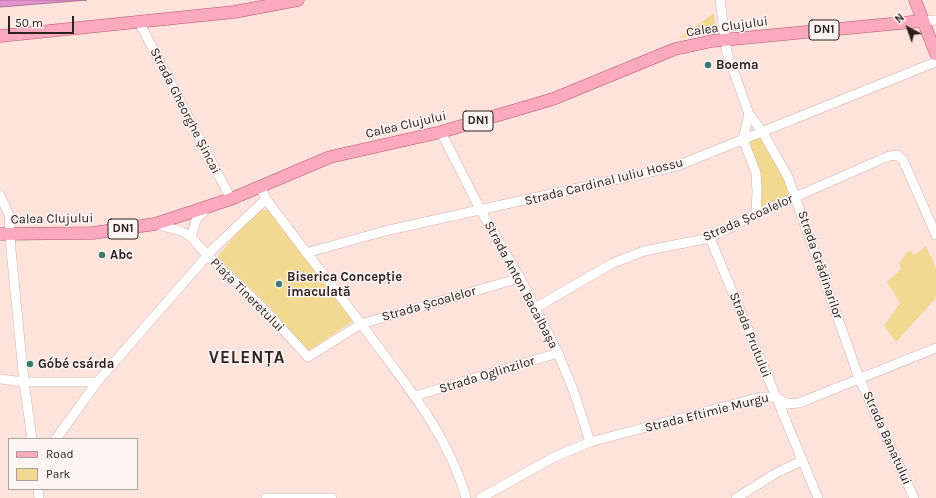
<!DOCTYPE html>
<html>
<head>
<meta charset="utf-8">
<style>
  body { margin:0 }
  #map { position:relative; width:936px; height:498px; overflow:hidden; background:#fee3dc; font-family:Karla,sans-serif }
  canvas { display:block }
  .legend { position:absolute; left:8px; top:438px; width:130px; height:52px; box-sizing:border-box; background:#fcf5f3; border:1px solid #a9a09e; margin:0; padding:5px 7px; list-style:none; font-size:12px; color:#2d211e }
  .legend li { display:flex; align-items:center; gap:8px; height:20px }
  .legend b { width:20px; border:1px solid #a9a09e }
  .north { position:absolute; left:888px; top:8px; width:40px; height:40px; -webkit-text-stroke:3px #fcf5f3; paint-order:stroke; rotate:319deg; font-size:11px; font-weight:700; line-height:16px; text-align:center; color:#2d211e }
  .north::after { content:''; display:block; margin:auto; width:14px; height:18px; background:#2d211e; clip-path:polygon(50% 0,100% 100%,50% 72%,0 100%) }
  .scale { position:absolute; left:8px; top:16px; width:66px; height:18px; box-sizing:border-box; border:2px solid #2d211e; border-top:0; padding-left:5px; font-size:12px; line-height:14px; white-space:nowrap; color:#2d211e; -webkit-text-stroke:3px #fcf5f3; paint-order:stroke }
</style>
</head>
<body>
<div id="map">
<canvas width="936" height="498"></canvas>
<ul class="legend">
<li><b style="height:5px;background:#fba9bd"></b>Road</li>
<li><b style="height:11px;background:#f2d991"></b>Park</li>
</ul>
<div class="north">N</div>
<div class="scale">50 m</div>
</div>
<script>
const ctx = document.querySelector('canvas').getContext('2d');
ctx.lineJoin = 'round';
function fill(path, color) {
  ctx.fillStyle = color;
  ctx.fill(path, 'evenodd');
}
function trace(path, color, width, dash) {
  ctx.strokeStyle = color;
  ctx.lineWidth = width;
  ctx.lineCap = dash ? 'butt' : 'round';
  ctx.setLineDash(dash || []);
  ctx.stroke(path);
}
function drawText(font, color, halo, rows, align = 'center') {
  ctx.font = font + ' Karla,sans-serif';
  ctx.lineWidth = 3;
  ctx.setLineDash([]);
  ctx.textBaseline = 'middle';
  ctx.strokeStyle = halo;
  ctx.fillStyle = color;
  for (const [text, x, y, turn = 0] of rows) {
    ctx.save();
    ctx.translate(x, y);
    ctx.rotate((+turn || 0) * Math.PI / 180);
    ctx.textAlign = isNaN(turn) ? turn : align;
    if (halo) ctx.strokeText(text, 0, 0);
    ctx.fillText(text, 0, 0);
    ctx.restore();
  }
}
const green = new Path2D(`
  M714,13L715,28L714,31L678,39Z
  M762,131L796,196L756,214L757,191L743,139Z
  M257,210H268L353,321L308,351L268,305L217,257Z
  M926,246L936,268V298L896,342L884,326L900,303L887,282L901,269L899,263L909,250L914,255Z`);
const water = new Path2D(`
  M0,0H87L0,7Z`);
const minor = new Path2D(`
  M720,0L727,53L749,114L762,131L788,177L859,378L914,498
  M922,21L936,20
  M139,22L231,199
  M749,114L743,139L756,173L757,191L756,214
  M441,132L481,211L520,278L558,353L574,392L590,442
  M260,186L266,199C302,248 340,295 376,344C412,392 450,440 466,498
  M0,195L9,215L11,250L24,382L32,439
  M155,224L181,231L191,237L207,255L263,308L308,357L361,324L520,278
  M191,237L196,220L206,208
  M710,238L818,498
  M306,253L385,231L677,166L936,62
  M535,308L613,263L644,251L710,238L756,214L889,156L897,155L903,160L936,235
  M0,379L24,382H97
  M415,396L558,353
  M56,439L97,382L213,249L266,199
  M38,489L39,498
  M266,498H332
  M481,498L554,457L590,442L761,397H775L787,404L799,403L936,348
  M736,498L778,472L802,461`);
const major = new Path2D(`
  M915,0L936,54
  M0,36L234,12L298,0
  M0,234L93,233L155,224L231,199L330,157L441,132L553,99L675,49L712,41L922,21`);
const markers = [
  [708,65,4,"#3a7b6b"],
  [102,255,4,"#3a7b6b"],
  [279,284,4,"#3a7b6b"],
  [30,364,4,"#3a7b6b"]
];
const shields = [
  [824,30,30],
  [478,121,30],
  [123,229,30]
];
const shieldNames = [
  ["DN1",824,30],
  ["DN1",478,121],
  ["DN1",123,229]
];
const streetNames = [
  ["Calea Clujului",727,27,-8],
  ["Strada Gheorghe Șincai",185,111,63],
  ["Calea Clujului",406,125,-13],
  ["Strada Cardinal Iuliu Hossu",604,182,-14],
  ["Strada Școalelor",748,218,-24],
  ["Calea Clujului",52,219,-1],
  ["Strada Grădinarilor",820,265,71],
  ["Strada Anton Bacalbașa",521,285,62],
  ["Piața Tineretului",247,295,45],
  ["Strada Școalelor",429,304,-16],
  ["Strada Prutului",750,335,68],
  ["Strada Oglinzilor",487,375,-17],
  ["Strada Eftimie Murgu",707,413,-14],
  ["Strada Banatului",887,438,66]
];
const poiNames = [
  ["Boema",716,65],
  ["Abc",110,255],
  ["Biserica Concepție",287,277],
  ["imaculată",287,292],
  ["Góbé csárda",38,364]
];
const districtNames = [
  ["VELENȚA",247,358]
];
fill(green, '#f2d991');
fill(water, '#e494cc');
trace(water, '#ad7298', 1);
trace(minor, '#d4b3ab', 10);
trace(major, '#b15469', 13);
trace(minor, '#fff', 9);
trace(major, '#fba9bd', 12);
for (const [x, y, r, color] of markers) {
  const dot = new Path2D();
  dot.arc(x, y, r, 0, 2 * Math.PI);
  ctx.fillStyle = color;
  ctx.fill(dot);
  trace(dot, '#fcf5f3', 1.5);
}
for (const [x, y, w] of shields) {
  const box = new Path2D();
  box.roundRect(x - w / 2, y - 10, w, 20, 3);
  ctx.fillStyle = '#fcf5f3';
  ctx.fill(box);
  trace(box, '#2d211e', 1);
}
drawText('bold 12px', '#2d211e', null, shieldNames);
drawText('13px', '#2d211e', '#fcf5f3', streetNames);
drawText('bold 13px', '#2d211e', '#fcf5f3', poiNames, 'left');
ctx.letterSpacing = '1px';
drawText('bold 17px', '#2d211e', '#fcf5f3', districtNames);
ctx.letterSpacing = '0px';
</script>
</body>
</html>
